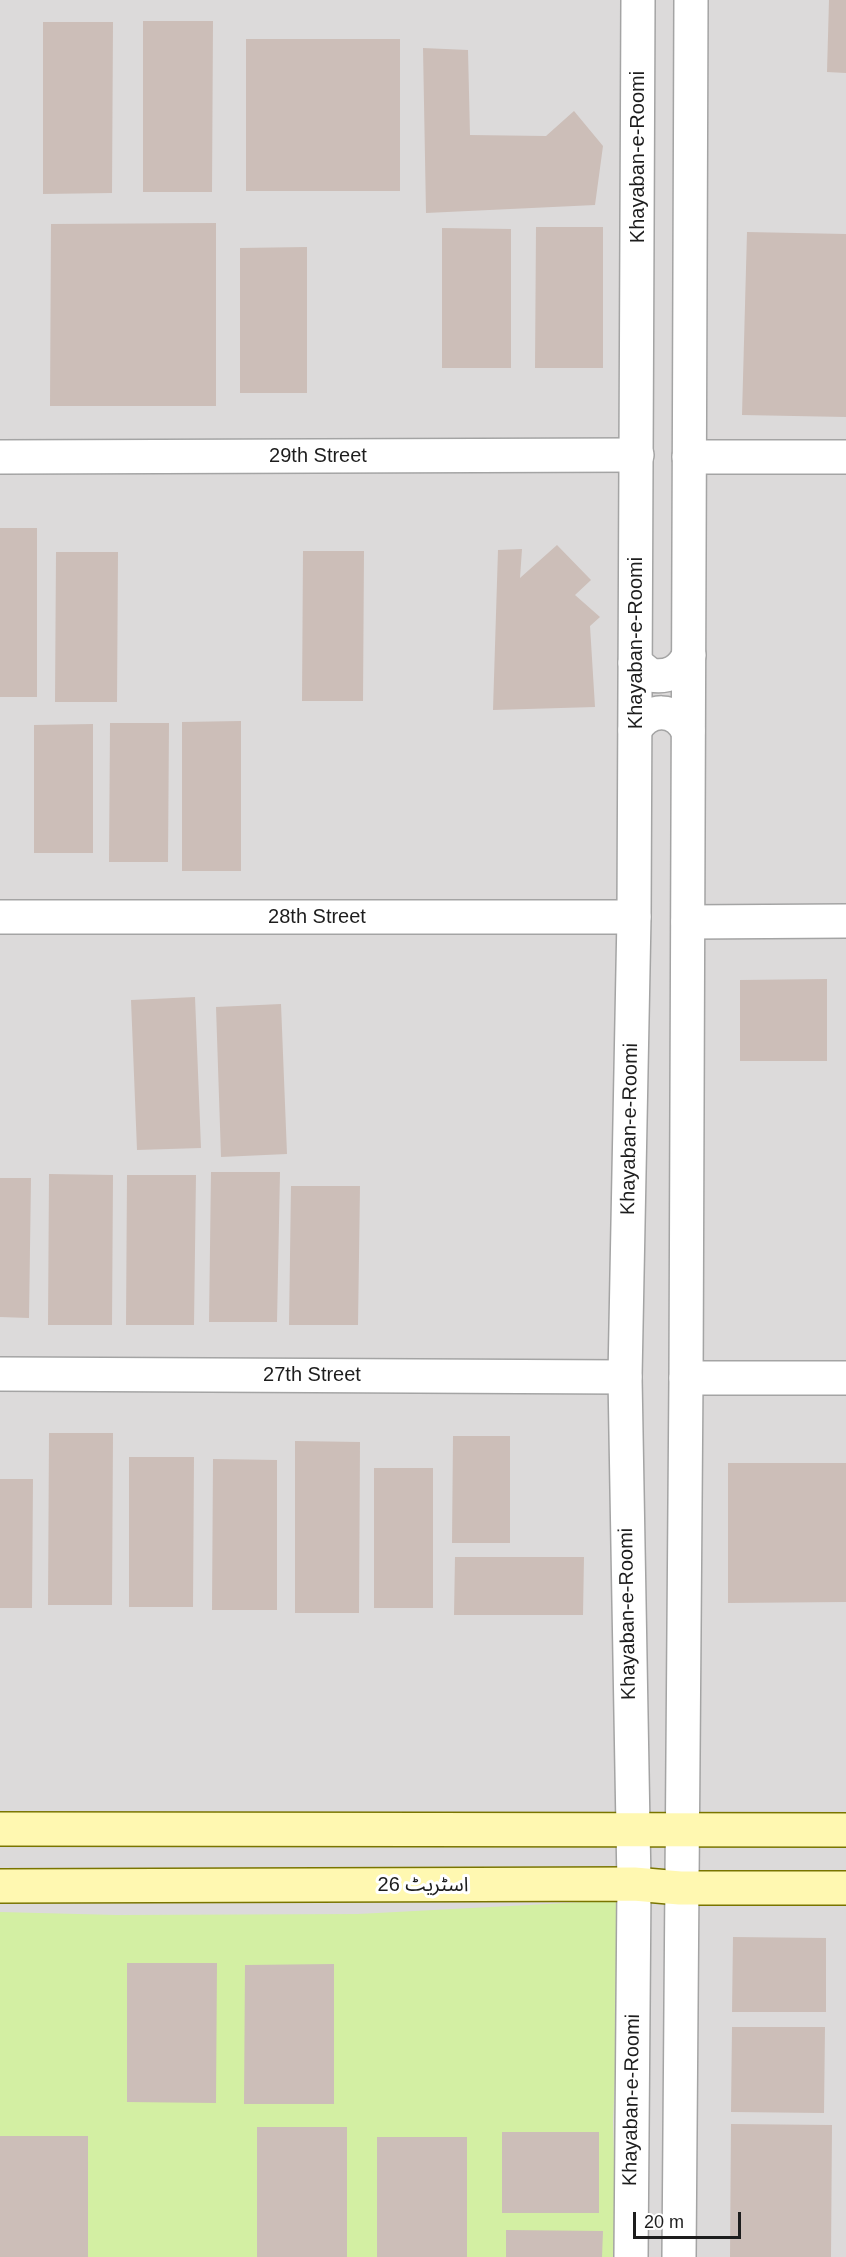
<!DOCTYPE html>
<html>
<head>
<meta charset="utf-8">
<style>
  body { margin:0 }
  #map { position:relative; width:846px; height:2257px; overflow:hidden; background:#f0e9e2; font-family:Arial,sans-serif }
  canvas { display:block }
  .scale { position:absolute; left:633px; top:2212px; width:108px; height:27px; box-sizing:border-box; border:3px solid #1d1d1d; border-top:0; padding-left:8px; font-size:18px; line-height:21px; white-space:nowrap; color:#1d1d1d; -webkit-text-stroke:4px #fff; paint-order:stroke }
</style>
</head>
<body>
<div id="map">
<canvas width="846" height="2257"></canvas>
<div class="scale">20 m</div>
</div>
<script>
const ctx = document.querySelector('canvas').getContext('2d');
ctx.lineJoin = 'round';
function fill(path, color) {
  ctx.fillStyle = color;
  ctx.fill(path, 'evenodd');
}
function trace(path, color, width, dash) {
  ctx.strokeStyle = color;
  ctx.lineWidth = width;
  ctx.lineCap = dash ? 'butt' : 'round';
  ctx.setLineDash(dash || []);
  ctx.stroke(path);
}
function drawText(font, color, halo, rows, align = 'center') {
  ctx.font = font + ' Arial,"Noto Sans Arabic",sans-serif';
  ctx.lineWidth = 6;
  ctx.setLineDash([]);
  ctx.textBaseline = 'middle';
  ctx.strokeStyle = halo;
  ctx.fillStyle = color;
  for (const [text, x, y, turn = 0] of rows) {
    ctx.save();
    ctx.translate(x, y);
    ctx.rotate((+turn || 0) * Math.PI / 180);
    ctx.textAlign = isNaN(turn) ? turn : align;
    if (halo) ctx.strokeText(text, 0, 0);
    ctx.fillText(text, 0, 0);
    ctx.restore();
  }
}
const residential = new Path2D(`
  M0,0H846V2257H0Z`);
const grass = new Path2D(`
  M623,1900L613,2121L617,2257H0V1912L117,1915L358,1914Z`);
const building = new Path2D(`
  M829,0H846V73L827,72Z
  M143,21H213L212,192H143Z
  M43,22H113L112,193L43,194Z
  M246,39H400V191H246Z
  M423,48L468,50L470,135L546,136L574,111L603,146L595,205L426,213Z
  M216,223V406H50L51,224Z
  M536,227H603V368H535Z
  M442,228L511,229V368H442Z
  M747,232L846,234V417L742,415Z
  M307,247V393H240V248Z
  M0,528H37V697H0Z
  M557,545L591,580L575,595L600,617L590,626L595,707L493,710L498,550L522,549L520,578Z
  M303,551H364L363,701H302Z
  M56,552H118L117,702H55Z
  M241,721V871H182V722Z
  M110,723H169L168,862H109Z
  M93,724V853H34V725Z
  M827,979V1061H740V980Z
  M195,997L201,1148L137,1150L131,1000Z
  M281,1004L287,1154L221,1157L216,1007Z
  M211,1172H280L277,1322H209Z
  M49,1174L113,1175L112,1325H48Z
  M127,1175H196L194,1325H126Z
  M0,1178H31L29,1318L0,1317Z
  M291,1186H360L358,1325H289Z
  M49,1433H113L112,1605H48Z
  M453,1436H510V1543H452Z
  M295,1441L360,1442L359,1613H295Z
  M129,1457H194L193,1607H129Z
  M213,1459L277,1460V1610H212Z
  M728,1463H846V1602L728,1603Z
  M374,1468H433V1608H374Z
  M0,1479H33L32,1608H0Z
  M455,1557H584L583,1615H454Z
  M733,1937L826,1938V2012H732Z
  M127,1963H217L216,2103L127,2102Z
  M334,1964V2104H244L245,1965Z
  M732,2027H825L824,2113L731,2112Z
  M731,2124L832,2125L831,2257H730Z
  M257,2127H347V2257H257Z
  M502,2132H599V2213H502Z
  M0,2136H88V2257H0Z
  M377,2137H467V2257H377Z
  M506,2230L603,2231L602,2257H506Z`);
const minor = new Path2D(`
  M0,457L637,455
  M689,457H846
  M635,663L650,675C668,678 681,672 689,655
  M635,730C648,707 676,707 688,731
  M0,917H634
  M688,922L846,921
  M0,1374L625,1377
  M686,1378H846`);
const tertiary = new Path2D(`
  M631,2257L634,1884L625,1377L634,917L638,0
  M679,2257L686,1378L691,0`);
const secondary = new Path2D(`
  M0,1829L846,1830
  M0,1886L634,1884L680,1888H846`);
const streetNames = [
  ["Khayaban-e-Roomi",638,157,-90],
  ["29th Street",318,456],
  ["Khayaban-e-Roomi",636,643,-90],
  ["28th Street",317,917],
  ["Khayaban-e-Roomi",630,1129,-89],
  ["27th Street",312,1375],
  ["Khayaban-e-Roomi",628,1614,-91],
  ["اسٹریٹ 26",423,1885],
  ["Khayaban-e-Roomi",632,2100,-89]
];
fill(residential, '#dcdada');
fill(grass, '#d3efa3');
fill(building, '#ccbeb8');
trace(minor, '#a4a4a4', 36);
trace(tertiary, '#a4a4a4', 36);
trace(secondary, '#797500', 36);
trace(minor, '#fff', 33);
trace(tertiary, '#fff', 33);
trace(secondary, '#fff8b1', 33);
drawText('20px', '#1d1d1d', '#fff', streetNames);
</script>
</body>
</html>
